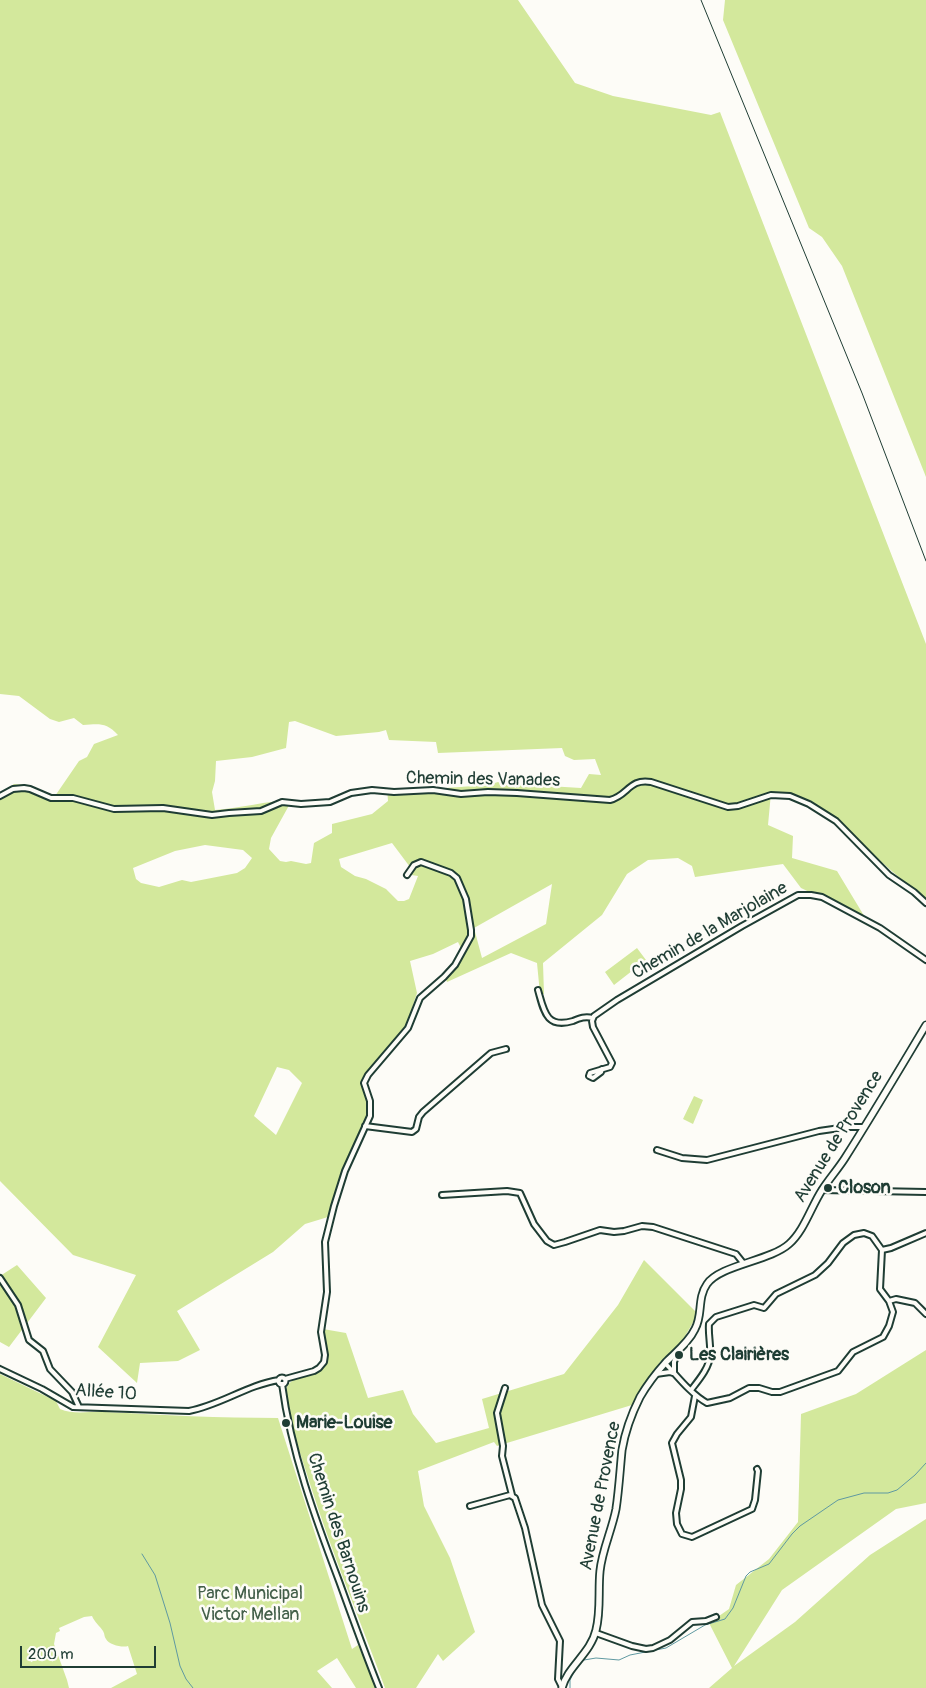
<!DOCTYPE html>
<html>
<head>
<meta charset="utf-8">
<style>
  body { margin:0 }
  #map { position:relative; width:926px; height:1688px; overflow:hidden; background:#fdfcf7; font-family:Pangolin,sans-serif }
  canvas { display:block }
  .scale { position:absolute; left:20px; top:1646px; width:136px; height:22px; box-sizing:border-box; border:2px solid #1f3d34; border-top:0; padding-left:6px; font-size:15px; line-height:18px; white-space:nowrap; color:#1f3d34; -webkit-text-stroke:4px #fdfcf7; paint-order:stroke }
</style>
</head>
<body>
<div id="map">
<canvas width="926" height="1688"></canvas>
<div class="scale">200 m</div>
</div>
<script>
const ctx = document.querySelector('canvas').getContext('2d');
ctx.lineJoin = 'round';
function fill(path, color) {
  ctx.fillStyle = color;
  ctx.fill(path, 'evenodd');
}
function trace(path, color, width, dash) {
  ctx.strokeStyle = color;
  ctx.lineWidth = width;
  ctx.lineCap = dash ? 'butt' : 'round';
  ctx.setLineDash(dash || []);
  ctx.stroke(path);
}
function drawText(font, color, halo, rows, align = 'center') {
  ctx.font = font + ' Pangolin,sans-serif';
  ctx.lineWidth = 5;
  ctx.setLineDash([]);
  ctx.textBaseline = 'middle';
  ctx.strokeStyle = halo;
  ctx.fillStyle = color;
  for (const [text, x, y, turn = 0] of rows) {
    ctx.save();
    ctx.translate(x, y);
    ctx.rotate((+turn || 0) * Math.PI / 180);
    ctx.textAlign = isNaN(turn) ? turn : align;
    if (halo) ctx.strokeText(text, 0, 0);
    ctx.fillText(text, 0, 0);
    ctx.restore();
  }
}
const green = new Path2D(`
  M0,0H518L575,83L613,96L711,115L720,112L926,644V899L894,873L820,807L795,795L771,793L768,825L793,836L792,858L837,871L866,919L801,888L783,864L695,877L692,866L678,858L648,860L627,874L602,915L543,963L544,994H540L537,963L511,953L447,982L444,974L462,950L458,942L433,954L410,961L417,993L406,1026L365,1074L362,1086L367,1101V1112L364,1124L352,1150L328,1217L305,1224L273,1252L177,1311L200,1350L178,1361L140,1363L137,1383L98,1347L136,1275L73,1255L0,1181V793L14,784L29,785L55,796L79,761L87,757L94,744L118,735C106,722 99,724 83,725L74,718L59,722L50,719L19,696L0,694ZM295,721L336,736L379,732L386,730L389,740L436,742L438,753L562,748L565,756L574,760L595,759L601,775L589,774L581,788L516,784V788L498,782L488,785L445,788H387L388,801L372,814L332,824V833L314,843L311,863L306,864L291,861L286,862L280,861L269,849L271,838L292,800C266,801 241,808 215,810L212,792L215,781L216,761L252,757L286,748L289,722ZM392,843L410,867L405,874L418,876L409,899L404,901H398L386,889L366,879L355,876L341,867L339,859ZM205,845L243,850L252,858L245,868L237,873L191,882L182,880L159,887L141,883L136,879L133,868L175,851ZM552,884L546,924L482,958L474,928ZM277,1067L289,1070L302,1083L276,1135L254,1116Z
  M725,0H926V477L842,266L822,237L809,228L723,20Z
  M637,948L646,960L614,985L605,972Z
  M694,1096L703,1100L693,1124L683,1119Z
  M644,1260L698,1314L681,1343L660,1362L632,1405L497,1446L494,1442L418,1471L424,1506L450,1558L475,1632L443,1661L438,1654L416,1688H385C360,1620 332,1553 310,1484C301,1455 290,1426 286,1396C283,1368 327,1383 328,1355C328,1347 324,1337 323,1329L346,1333L368,1398L403,1390L413,1414L436,1443L489,1428L482,1399L564,1374L618,1305Z
  M17,1265L46,1298L9,1347L0,1342V1276Z
  M926,1350V1503L896,1509L782,1590L734,1666L795,1622L870,1555L926,1519V1688H709L732,1668L709,1623L729,1609L736,1585L769,1559L798,1522L801,1414L856,1394Z
  M0,1374L56,1401L60,1409C74,1415 90,1411 105,1412C163,1415 220,1418 278,1418L352,1649L358,1645L377,1688H356L337,1658L317,1671L332,1688H111L137,1674L128,1646C123,1648 109,1645 106,1639C104,1637 105,1634 103,1631C100,1626 95,1623 92,1616L84,1617L59,1628L60,1631L56,1633L54,1644L67,1680L69,1688H0Z`);
const stream = new Path2D(`
  M142,1554L155,1575L170,1623L180,1666L186,1679L193,1688
  M570,1688V1680L576,1668L584,1660L596,1658L619,1660L630,1655L666,1648L705,1625L725,1619L733,1608L746,1576L750,1572L769,1564L792,1534L800,1526L838,1500L864,1493H888L897,1490L915,1475L926,1463`);
const street = new Path2D(`
  M0,796L13,789L24,788L30,789L51,798H73L114,809L163,808L212,815L229,813L261,811L282,802L301,804L330,802L351,793L372,790L394,792L433,790L461,794L488,792L517,793L610,800C628,796 629,778 651,782L728,807L738,806L771,795L790,796L809,804L836,821L889,875L914,892L926,903
  M538,990C544,1011 546,1029 573,1021C580,1018 585,1016 593,1018
  M602,1069L601,1072L593,1078L589,1076L590,1073L610,1067L612,1063L593,1027L592,1021L594,1016L617,1000L742,926L798,895H811L822,897L880,928L926,960
  M365,1126L412,1132L416,1129L419,1117L423,1112L491,1053L506,1049
  M657,1150L682,1158L707,1160L819,1131L847,1127H864
  M822,1190L926,1192
  M442,1195L507,1191L520,1193L534,1224L547,1241L554,1245L565,1242L600,1230L614,1232L624,1231L642,1226L653,1227L736,1254L744,1264
  M882,1250L891,1248L926,1233
  M0,1278L18,1305L29,1340L43,1351L50,1369L72,1392L79,1407
  M889,1301L896,1299L915,1303L926,1314
  M665,1363C678,1377 691,1394 707,1403L730,1398L749,1388H759L772,1392H780L838,1371L853,1352L883,1337L889,1326L893,1312L889,1301L880,1289L882,1250L872,1236L864,1233L854,1235L843,1243L828,1263L815,1275L776,1294L764,1308L754,1305L716,1317L709,1324C708,1334 711,1345 710,1355C710,1367 698,1381 691,1390
  M0,1369L42,1389L73,1407L189,1411C221,1405 247,1385 279,1380
  M674,1372V1362L678,1352
  M656,1374L670,1372L673,1373
  M278.5 1381a3.5 3.5 0 1 1 7 0a3.5 3.5 0 1 1-7 0Z
  M285,1379L314,1371L319,1368L324,1362L325,1355L321,1332L327,1292L325,1242L334,1206L345,1171L370,1116V1101L364,1083L368,1075L408,1028L420,998L444,977L455,965L471,936V930L466,899L457,878L451,873L421,862L414,865L407,875
  M282,1384C291,1452 315,1518 339,1581C352,1617 365,1653 379,1688
  M505,1388L497,1413L503,1446L502,1456L512,1495
  M695,1396L691,1417L677,1434L672,1443L681,1480V1489L676,1513L677,1524L682,1534L692,1537L752,1509L755,1500L758,1471L757,1469
  M470,1506L510,1495L515,1498L525,1528L542,1605L560,1641L558,1679L562,1687
  M596,1633L632,1646L646,1649L653,1648L670,1640L692,1622L706,1621L716,1617`);
const secondary = new Path2D(`
  M562,1688C567,1667 591,1653 596,1630C601,1611 598,1590 600,1571C602,1550 612,1530 616,1509C619,1489 620,1470 622,1450C625,1432 632,1413 640,1397C647,1385 657,1372 666,1362C676,1352 689,1342 695,1329C703,1315 697,1298 707,1284C720,1265 770,1261 789,1244C804,1231 811,1207 822,1190C829,1179 838,1169 845,1158C873,1114 899,1070 926,1025`);
const rail = new Path2D(`
  M701,0L862,393L926,561`);
const markers = [
  [828,1188,5,"#1f3d34"],
  [679,1355,5,"#1f3d34"],
  [286,1423,5,"#1f3d34"]
];
const streetNames = [
  ["Chemin des Vanades",483,780,1],
  ["Chemin de la Marjolaine",710,931,-30],
  ["Avenue de Provence",839,1137,-58],
  ["Allée 10",106,1393,4],
  ["Avenue de Provence",601,1496,-79],
  ["Chemin des Barnouins",338,1533,72]
];
const poiNames = [
  ["Closon",838,1188],
  ["Les Clairières",689,1355],
  ["Marie-Louise",296,1423]
];
const parkNames = [
  ["Parc Municipal",250,1594],
  ["Victor Mellan",250,1615]
];
fill(green, '#d3e89c');
trace(stream, '#5f99a1', 1);
trace(street, '#1f3d34', 8);
trace(secondary, '#1f3d34', 9);
trace(street, '#fdfcf7', 4);
trace(secondary, '#fdfcf7', 5.5);
trace(rail, '#1f3d34', 1);
for (const [x, y, r, color] of markers) {
  const dot = new Path2D();
  dot.arc(x, y, r, 0, 2 * Math.PI);
  ctx.fillStyle = color;
  ctx.fill(dot);
  trace(dot, '#fdfcf7', 2);
}
drawText('18px', '#1f3d34', '#fdfcf7', streetNames);
drawText('bold 18px', '#1f3d34', '#fdfcf7', poiNames, 'left');
drawText('18px', '#435f49', '#fdfcf7', parkNames);
</script>
</body>
</html>
